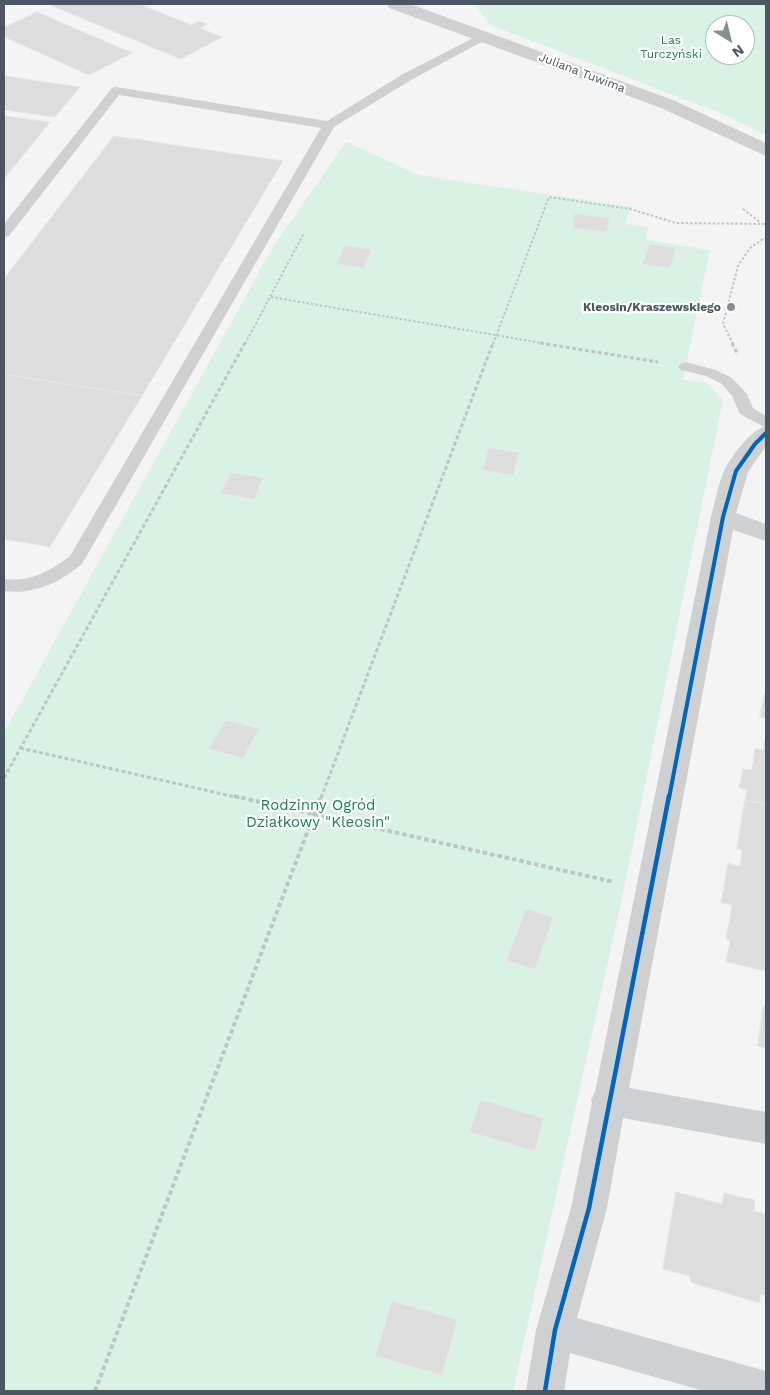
<!DOCTYPE html>
<html>
<head>
<meta charset="utf-8">
<style>
  body { margin:0 }
  #map { position:relative; width:770px; height:1395px; overflow:hidden; background:#f4f4f4; font-family:"Work Sans",sans-serif }
  canvas { display:block }
  .frame { position:absolute; inset:0; border:5px solid #4a5661; pointer-events:none }
  .north { position:absolute; left:705px; top:15px; width:50px; height:50px; box-sizing:border-box; background:#fff; border:1px solid #b7bbc0; border-radius:50%; rotate:144deg; font-size:14px; font-weight:700; line-height:20px; text-align:center; color:#4a5661 }
  .north::after { content:''; display:block; margin:auto; width:18px; height:22px; background:#868d94; clip-path:polygon(50% 0,100% 100%,50% 72%,0 100%) }
</style>
</head>
<body>
<div id="map">
<canvas width="770" height="1395"></canvas>
<div class="frame"></div>
<div class="north">N</div>
</div>
<script>
const ctx = document.querySelector('canvas').getContext('2d');
ctx.lineJoin = 'round';
function fill(path, color) {
  ctx.fillStyle = color;
  ctx.fill(path, 'evenodd');
}
function trace(path, color, width, dash) {
  ctx.strokeStyle = color;
  ctx.lineWidth = width;
  ctx.lineCap = dash ? 'butt' : 'round';
  ctx.setLineDash(dash || []);
  ctx.stroke(path);
}
function drawText(font, color, halo, rows, align = 'center') {
  ctx.font = font + ' "Work Sans",sans-serif';
  ctx.lineWidth = 4.5;
  ctx.setLineDash([]);
  ctx.textBaseline = 'middle';
  ctx.strokeStyle = halo;
  ctx.fillStyle = color;
  for (const [text, x, y, turn = 0] of rows) {
    ctx.save();
    ctx.translate(x, y);
    ctx.rotate((+turn || 0) * Math.PI / 180);
    ctx.textAlign = isNaN(turn) ? turn : align;
    if (halo) ctx.strokeText(text, 0, 0);
    ctx.fillText(text, 0, 0);
    ctx.restore();
  }
}
const green = new Path2D(`
  M475,4H766V135L723,114L490,25ZM715,25H745V55H715Z
  M346,142L419,175L631,207L625,224L648,227L646,240L710,250L683,380L707,383L723,400L625,884L513,1391H4V733L273,247Z`);
const building = new Path2D(`
  M48,4H139L191,25L199,21L207,24L200,28L222,37L181,59Z
  M37,12L132,53L89,75L4,37V28Z
  M4,76L80,87L55,117L4,110Z
  M4,116L50,122L4,179Z
  M114,136L283,161L142,396L4,374V279Z
  M575,214L609,218L607,232L573,228Z
  M650,244L676,248L670,268L643,264Z
  M345,246L371,249L364,268L337,264Z
  M4,374L142,396L50,547L4,539Z
  M489,448L519,453L513,475L483,470Z
  M231,473L263,478L254,499L221,493Z
  M764,695H766V719L760,717Z
  M226,720L259,729L243,758L209,749Z
  M766,733V804L745,800L747,790L739,788L743,769L752,770L755,748L763,750Z
  M745,800L766,804V971L726,962L730,940L726,939L732,905L721,903L728,863L740,866L742,850L737,849Z
  M526,909L553,917L535,969L507,961Z
  M763,1007L766,1008V1048L758,1046Z
  M481,1100L543,1118L535,1151L470,1132Z
  M676,1192L722,1204L724,1193L755,1200L754,1211L766,1214V1296L760,1294V1303L692,1283L689,1276L663,1269Z
  M392,1301L457,1320L442,1375L376,1356Z`);
const pathFar2 = new Path2D(`
  M743,209L760,222
  M271,297L548,344
  M245,344L304,233
  M493,344L549,197L630,209L676,223L766,224
  M733,344L723,324L738,266L750,248L766,237`);
const pathFar1 = new Path2D(`
  M540,343L658,362
  M732,343L738,355
  M20,748L240,798
  M4,778L245,343
  M321,798L493,343`);
const path = new Path2D(`
  M234,796L614,882
  M95,1391L321,796`);
const service = new Path2D(`
  M485,32L489,34L491,36L489,38L411,80L334,127L82,564C59,583 34,595 4,591V579C31,582 49,572 70,556L321,128L119,95L9,236L4,237V224L112,88L116,87L327,121L403,74Z
  M686,362L716,370L732,378L747,394L753,408L766,416V428L740,414L732,396L722,384L706,376L681,370L678,367L681,364Z`);
const minor = new Path2D(`
  M766,426V446L748,472L736,513L766,524V541L733,530L629,1088L766,1112V1144L623,1118L607,1208L577,1318L766,1371V1391H704L570,1353L564,1391H526L536,1330L571,1208L592,1103L591,1100L595,1092L711,517C715,502 718,485 724,471C731,456 751,430 766,426Z`);
const tertiary = new Path2D(`
  M387,4H410L673,100L766,143V156L661,108L389,8Z`);
const bus1Far1 = new Path2D(`
  M669,798L723,517L736,471L755,444L766,433`);
const bus1 = new Path2D(`
  M545,1391L555,1330L589,1208L669,796`);
const markers = [
  [731,307,5,"#868d94"]
];
const farParknames = [
  ["Las",671,40],
  ["Turczyński",671,54]
];
const farStreetnames = [
  ["Juliana Tuwima",582,73,21]
];
const farPoinames = [
  ["Kleosin/Kraszewskiego",721,307]
];
const parkNames = [
  ["Rodzinny Ogród",318,806],
  ["Działkowy \"Kleosin\"",318,823]
];
fill(green, '#d9f2e3');
fill(building, '#ddddde');
trace(building, '#e5e6e7', 1);
trace(pathFar2, '#bcc7c4', 2, [2.5, 2]);
trace(pathFar1, '#bcc7c4', 3, [4, 2.5]);
trace(path, '#bcc7c4', 4, [4.5, 3]);
fill(service, '#ced0d2');
fill(minor, '#ced0d2');
fill(tertiary, '#ced0d2');
trace(bus1Far1, '#0065bd', 4);
trace(bus1, '#0065bd', 4.5);
for (const [x, y, r, color] of markers) {
  const dot = new Path2D();
  dot.arc(x, y, r, 0, 2 * Math.PI);
  ctx.fillStyle = color;
  ctx.fill(dot);
  trace(dot, '#fff', 2);
}
drawText('12px', '#17864f', '#fff', farParknames);
drawText('12px', '#4a5661', '#fff', farStreetnames);
drawText('bold 12px', '#4a5661', '#fff', farPoinames, 'right');
drawText('15px', '#17864f', '#fff', parkNames);
</script>
</body>
</html>
